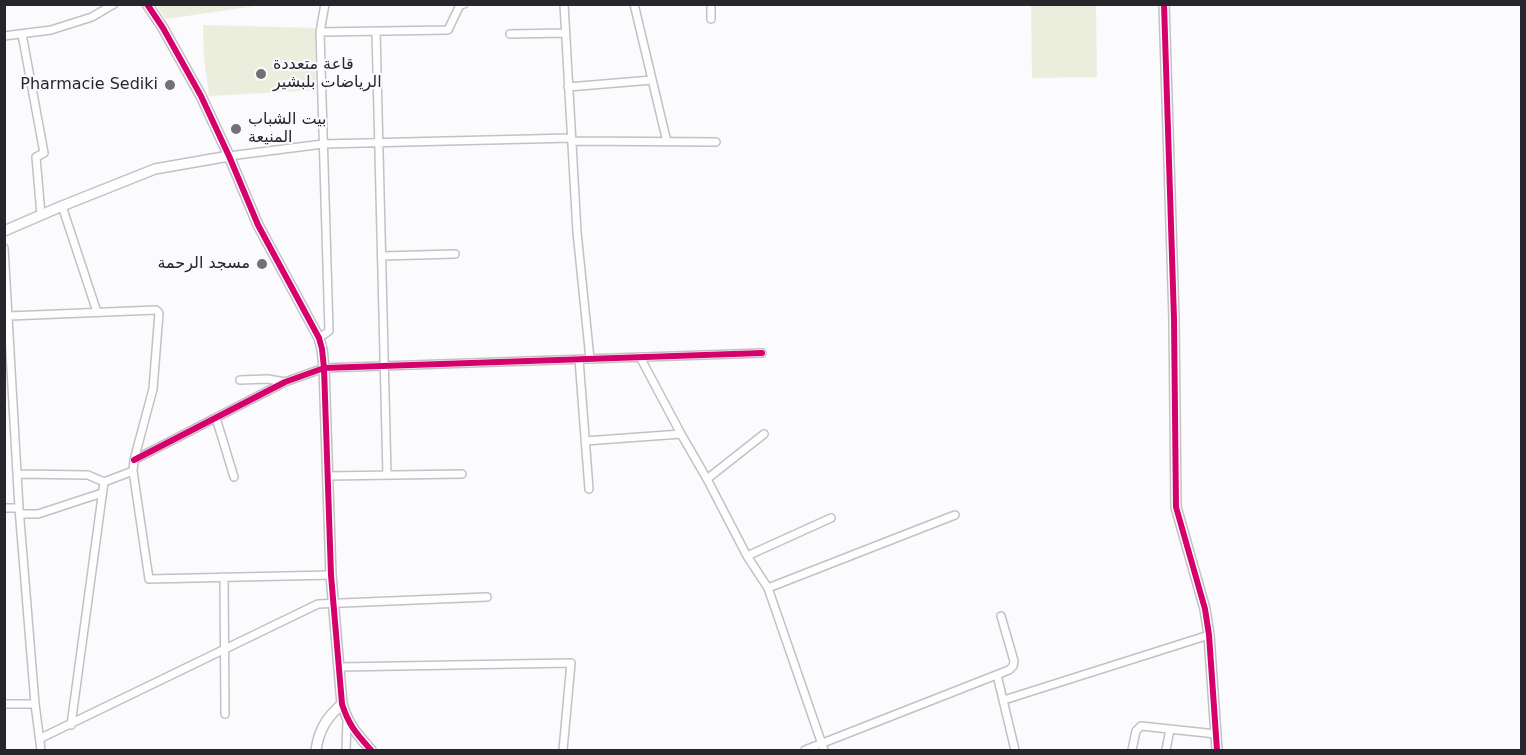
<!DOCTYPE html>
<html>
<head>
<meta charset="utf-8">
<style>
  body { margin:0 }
  #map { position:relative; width:1526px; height:755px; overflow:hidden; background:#fbfafc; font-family:"DejaVu Sans",sans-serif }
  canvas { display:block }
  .frame { position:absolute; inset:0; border:6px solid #27262d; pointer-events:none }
</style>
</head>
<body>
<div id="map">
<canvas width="1526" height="755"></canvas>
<div class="frame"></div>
</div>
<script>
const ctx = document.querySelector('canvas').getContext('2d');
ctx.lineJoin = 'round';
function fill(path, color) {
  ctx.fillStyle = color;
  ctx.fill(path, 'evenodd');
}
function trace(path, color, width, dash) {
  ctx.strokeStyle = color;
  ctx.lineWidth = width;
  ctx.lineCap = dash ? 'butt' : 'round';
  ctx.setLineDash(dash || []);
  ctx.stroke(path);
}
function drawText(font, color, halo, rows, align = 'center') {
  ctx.font = font + ' "DejaVu Sans","Noto Sans Arabic",sans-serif';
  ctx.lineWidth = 4.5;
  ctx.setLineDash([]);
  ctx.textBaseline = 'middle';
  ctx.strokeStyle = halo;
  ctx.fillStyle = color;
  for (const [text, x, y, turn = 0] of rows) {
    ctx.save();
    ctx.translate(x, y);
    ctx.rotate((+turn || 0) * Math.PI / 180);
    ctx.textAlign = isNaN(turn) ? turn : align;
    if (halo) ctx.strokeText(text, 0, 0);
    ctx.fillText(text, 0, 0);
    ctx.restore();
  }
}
const green = new Path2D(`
  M156,5H262L166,19Z
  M1031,5H1096L1097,77L1032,78Z
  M203,25L315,28L316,90L209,96L204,58Z`);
const street = new Path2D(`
  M564,4L577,232L590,359
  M634,4L667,142
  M711,19V4
  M376,31L387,475
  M320,32L448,30L460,5L464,4
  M22,34L44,153L36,157L41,215
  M510,34L565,33
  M4,36L51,30L92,17L114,4
  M568,87L652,80
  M572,141L716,142
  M229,156L323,144L571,138
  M62,206L97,312
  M4,248L19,508L35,704L41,750
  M382,256L455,254
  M9,316L156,310L159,313L153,389L134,460L133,471L149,579L331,575
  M319,338L329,331L320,32L325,4
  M640,357L681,434L707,479L747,556L768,588L824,750
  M579,359L589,489
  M240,380L268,379L285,382
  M216,418L234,477
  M585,441L681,434
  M134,460L285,382L324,368L762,353
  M18,474L88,475L104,482L133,471
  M327,476L462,474
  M707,479L764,434
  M4,508H19
  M20,514H38L102,493
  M747,556L831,518
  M224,577L225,714
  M768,588L955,515
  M339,667L571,663L563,750
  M997,675L1015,750
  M1004,700L1209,635
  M4,704H35
  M71,725L104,482
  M41,738L318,604L487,597
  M346,750L347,720
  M805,750L1009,670L1013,666L1014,661L1001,616
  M1132,750L1136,731L1141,726L1216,734
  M1166,750L1170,729`);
const secondary = new Path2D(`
  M147,4L163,28L201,96L229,156L258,225L319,338L322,349L324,368L331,575L342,704C349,726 357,734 371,750
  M1164,4L1174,319L1176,507L1205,609L1209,635L1217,750
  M4,231L62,206L155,169L229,156
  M316,750C319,730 326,718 342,704`);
const cycleway = new Path2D(`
  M147,4L163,28L201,96L229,156L258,225L319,338L322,349L324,368L331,575L342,704C349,726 357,734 371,750
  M1164,4L1174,319L1176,507L1205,609L1209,635L1217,750
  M134,460L285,382L324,368L762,353`);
const markers = [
  [261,74,6,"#717075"],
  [170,85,6,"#717075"],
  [236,129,6,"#717075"],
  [262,264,6,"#717075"]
];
const poiNames = [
  ["قاعة متعددة",273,65],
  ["الرياضات بلبشير",273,83],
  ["Pharmacie Sediki",158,85,"right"],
  ["بيت الشباب",248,120],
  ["المنيعة",248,138],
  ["مسجد الرحمة",250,264,"right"]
];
fill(green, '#eceedd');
trace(street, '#c2c1c6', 10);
trace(secondary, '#c2c1c6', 12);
trace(street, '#fefeff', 7);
trace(secondary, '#fefeff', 9);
trace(cycleway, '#d6006c', 6);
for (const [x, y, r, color] of markers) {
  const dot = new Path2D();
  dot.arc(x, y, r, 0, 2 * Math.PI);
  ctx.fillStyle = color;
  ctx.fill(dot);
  trace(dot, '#faf9fd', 2);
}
drawText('16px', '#27262d', '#faf9fd', poiNames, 'left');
</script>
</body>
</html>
